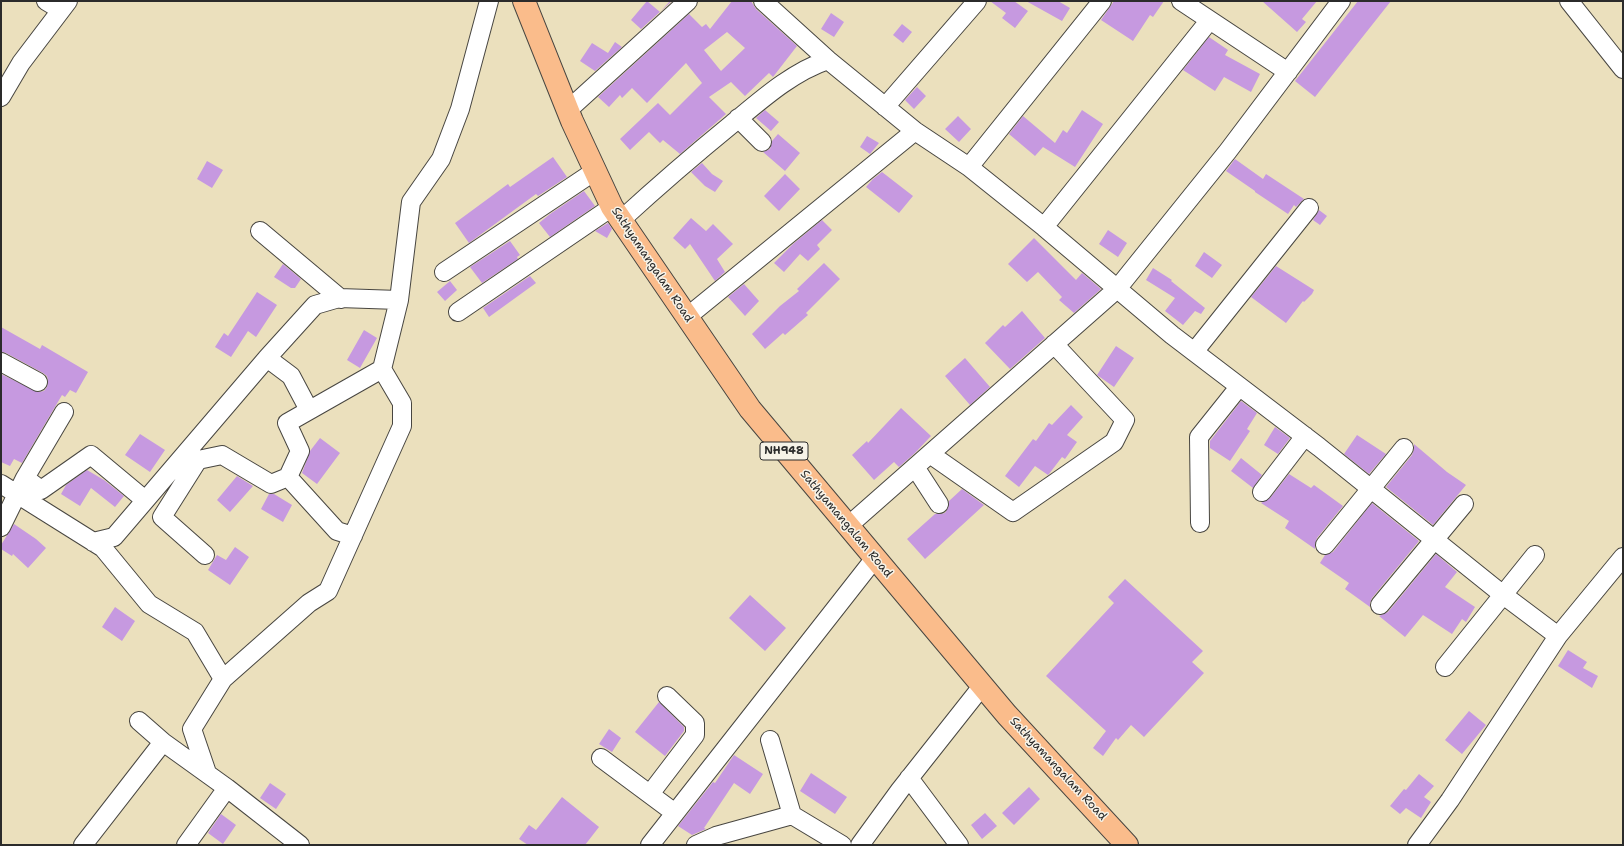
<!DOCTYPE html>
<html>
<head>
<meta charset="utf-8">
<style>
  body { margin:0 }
  #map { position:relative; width:1624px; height:846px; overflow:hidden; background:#ebe0bd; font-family:"Shantell Sans",sans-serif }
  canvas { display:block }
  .frame { position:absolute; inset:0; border:2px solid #2b2b2b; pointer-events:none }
</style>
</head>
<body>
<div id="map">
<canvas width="1624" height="846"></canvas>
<div class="frame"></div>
</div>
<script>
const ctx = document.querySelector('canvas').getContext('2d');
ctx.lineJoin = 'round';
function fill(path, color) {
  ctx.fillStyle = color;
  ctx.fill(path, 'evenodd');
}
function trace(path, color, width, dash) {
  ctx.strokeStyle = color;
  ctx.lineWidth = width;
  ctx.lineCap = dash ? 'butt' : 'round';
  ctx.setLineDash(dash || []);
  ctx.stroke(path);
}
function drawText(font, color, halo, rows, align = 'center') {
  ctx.font = font + ' "Shantell Sans",sans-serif';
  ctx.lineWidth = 3;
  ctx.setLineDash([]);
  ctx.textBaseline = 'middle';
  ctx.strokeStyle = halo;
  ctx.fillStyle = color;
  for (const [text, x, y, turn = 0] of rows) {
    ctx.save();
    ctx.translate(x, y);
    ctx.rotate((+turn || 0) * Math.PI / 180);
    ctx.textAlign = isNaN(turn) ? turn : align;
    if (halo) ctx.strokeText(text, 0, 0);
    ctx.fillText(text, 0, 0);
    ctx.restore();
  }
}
const building = new Path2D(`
  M647,1L660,12L670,1H672L641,29L631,20Z
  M732,1H751L756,9L797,46L773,77L769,73L745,96L731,82L709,97L726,114L680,154L663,140L660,143L649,132L630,150L620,139L658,103L670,115L702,83L686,63L647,103L632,88L622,98L620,95L609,107L598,97L689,14L702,27L706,24L710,29ZM727,32L745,48L721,71L704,50Z
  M990,1H1014L1028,11L1015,28L1002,18L1006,13Z
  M1026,1H1058L1070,8L1062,21Z
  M1114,1H1164L1153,17L1150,15L1133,41L1101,20Z
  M1262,1H1317L1302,19L1306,22L1297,32Z
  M1358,1H1391L1315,97L1295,81Z
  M831,13L844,22L834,37L821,29Z
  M902,24L912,32L903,43L893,35Z
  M1209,37L1228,50L1225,55L1260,74L1251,92L1224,77L1215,91L1183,70Z
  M615,42L622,47L595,71L580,61L592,43L608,53Z
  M917,87L926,96L914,109L905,100Z
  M765,110L779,122L771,131L756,118Z
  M1082,110L1103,124L1075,167L1043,147L1035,156L1009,134L1023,116L1055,143L1063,130L1067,133Z
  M958,116L971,129L959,142L945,129Z
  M778,134L800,153L785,171L763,152L770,149L772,141Z
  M867,136L879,143L870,154L860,147Z
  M553,157L567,177L538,196L536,194L469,243L455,223L508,184L510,187Z
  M1235,159L1263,179L1266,174L1304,199L1296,207L1294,205L1288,214L1255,192V191L1226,171Z
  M207,161L223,170L212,188L197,179Z
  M702,163L712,174L723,181L715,192L705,186L691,172Z
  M882,172L913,196L899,213L866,187L873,179Z
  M785,174L800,189L779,211L764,196Z
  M584,191L595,206L550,237L539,223L550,214Z
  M1319,210L1327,216L1320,225L1313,220Z
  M691,218L706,231L713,224L733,244L717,259L725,272L715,281L690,244L685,249L673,238Z
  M822,220L832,230L817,245L820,249L808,261L800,254L784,272L774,263L793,244Z
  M608,223L612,229L607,238L595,231Z
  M1108,230L1127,243L1118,257L1099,244Z
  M1034,238L1076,280L1082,273L1101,289L1074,313L1059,300L1062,297L1038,272L1027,282L1008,264Z
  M510,241L520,255L517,257L518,259L482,283L470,267Z
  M1204,252L1222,265L1212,278L1195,266Z
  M824,263L840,279L806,313L808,315L785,335L783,333L765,349L752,334L780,306L799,291L797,289Z
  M283,264L301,279L295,288H291L274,277Z
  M1276,266L1314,290L1312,294L1304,302L1303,301L1286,323L1251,297Z
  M1153,268L1172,280L1171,281L1205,308L1201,314L1195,311L1183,325L1165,311L1175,298L1146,280Z
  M530,276L536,283L489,317L483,308Z
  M450,281L457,290L445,301L437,292Z
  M744,284L759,301L745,316L728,297Z
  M257,292L277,305L256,337L248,331L231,357L215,347L224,333L228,336Z
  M1022,311L1045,338L1010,369L985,343L1003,325L1005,327Z
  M1,327L40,349L42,345L88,372L76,393L70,390L65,397L62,395L22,463L14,459L10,466L1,462V374L38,392L44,391L47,387L48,381L47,376L43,373L6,353L1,352Z
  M364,330L377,338L360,368L347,360Z
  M1116,346L1134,358L1114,387L1097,375Z
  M965,358L990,387L970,405L945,376Z
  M1241,401L1257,413L1247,429L1250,431L1230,461L1210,448V441Z
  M1071,405L1083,417L1067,435L1077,442L1065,459L1062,457L1049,474L1048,475L1035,466L1019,487L1005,476L1033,439L1036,441L1049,423L1052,425Z
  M901,408L931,436L915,453L899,467L894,462L874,480L852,455L867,441L868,443Z
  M1275,427L1290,438L1278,454L1264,445Z
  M140,434L165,450L150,472L125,455Z
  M1357,435L1386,454L1369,474L1344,454Z
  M320,438L340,453L317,484L302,473L310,451Z
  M1414,444L1447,472L1466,485L1433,525L1386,487L1412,455L1414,449Z
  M1241,458L1262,475L1253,488L1231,471Z
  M87,470L104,480L124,496L115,507L91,488L80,506L61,494L66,485Z
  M1289,474L1311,488L1314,485L1343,506L1317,538L1315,544V549L1285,528L1289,521L1261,503L1270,498Z
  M237,476L253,486L230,512L217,500Z
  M962,489L984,505L925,559L907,539L935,514H940L945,513L948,508L949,501Z
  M269,494H274L292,505L283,522L261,509Z
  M1372,503L1419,541L1372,598L1370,603V607L1345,589L1349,583L1320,563L1325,555L1333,552Z
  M14,524L36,539L46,548L28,568L13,554L12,556L1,549V545Z
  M235,547L249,557L230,585L208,570L217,555L226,560Z
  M1436,554L1457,572L1445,587L1475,607L1466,622L1462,619L1452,634L1423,615L1405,637L1379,616L1388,612Z
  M1125,579L1203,651L1192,662L1204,673L1144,737L1131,725L1118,740L1116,738L1103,756L1093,748L1106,731L1046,676L1114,603L1108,597Z
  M750,595L786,628L765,651L729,618Z
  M115,607L135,621L122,641L102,627Z
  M1568,650L1587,662L1583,668L1598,676L1592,688L1558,666Z
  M659,702L684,727V731L665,756L635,732Z
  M1469,711L1486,725L1462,754L1445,740Z
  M609,729L621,738L612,752L599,744Z
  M734,755L763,774L750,794L734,783L704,828L706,829L692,835L678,826L713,782L715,783Z
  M811,773L847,797L835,814L800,791Z
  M1419,774L1434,786L1424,797L1431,802L1421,818L1406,808L1400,814L1390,806L1404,789L1406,790Z
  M270,783L286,794L276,809L260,798Z
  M1029,787L1040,799L1014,825L1002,813Z
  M562,797L599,827L585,845H528L519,839L529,825L536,830Z
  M985,813L997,826L982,839L971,825Z
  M221,814L236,825L223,844L208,833Z`);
const minor = new Path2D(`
  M46,1L61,10
  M763,1L828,60L915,131L969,167L1044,227L1172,335L1319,447L1502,594L1558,636
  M1181,1L1288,72
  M1569,1L1623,69
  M1,97L21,63L68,1
  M885,107L977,1
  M568,110L688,1
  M738,118L762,142
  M969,167L1102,1
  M621,220C657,187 694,155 732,124C761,100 792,72 828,60
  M1044,227L1209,21
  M260,231L341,299
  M444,272L595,171
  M458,312L612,207
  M687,317L915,131
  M1194,352L1309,208
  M267,358L291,376L309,410
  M1,362L38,382
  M930,454L1013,512L1114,442L1125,420L1054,344
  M915,467L939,504
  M288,477L337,531L353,536
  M25,478L41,490L91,455L145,500
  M1,484L103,548L149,604L195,632L223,679
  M1262,492L1305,436
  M1200,523L1199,437L1239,387
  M848,526L1117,289L1228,151L1341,1
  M1,527L25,478L64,412
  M93,542L114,537L267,358L315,305L339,298L399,300
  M1325,545L1404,448
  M205,555L162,517L198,460L222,455L271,484L288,477L300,451L287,423L382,369
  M1380,605L1464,504
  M1445,667L1535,555
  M139,721L163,742L227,788L300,845
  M770,740L792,815L842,845
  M601,758L675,813
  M207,773L192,729L223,679L309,603L328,591L402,426V403L382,369L399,300L411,202L441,159L460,109L489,1
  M909,778L959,845
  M650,794L695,735V723L667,696
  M83,845L163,742
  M186,845L227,788
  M650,845L875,558
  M696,845L716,836L792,815
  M860,845L900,790L983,685
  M1417,845L1450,800L1558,636L1623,557`);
const highway = new Path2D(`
  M524,1L572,121L612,207L750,409L1007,715L1127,845`);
const shields = [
  [784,451,48]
];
const shieldNames = [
  ["NH948",784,451]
];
const streetNames = [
  ["Sathyamangalam Road",652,265,56],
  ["Sathyamangalam Road",846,524,50],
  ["Sathyamangalam Road",1058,769,47]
];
fill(building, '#c699e0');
trace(minor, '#484641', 20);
trace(highway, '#484641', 24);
trace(minor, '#fff', 18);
trace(highway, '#fabc8b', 22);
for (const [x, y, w] of shields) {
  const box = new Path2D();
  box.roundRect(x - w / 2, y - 9, w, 18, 3);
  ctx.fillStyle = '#f7f3e8';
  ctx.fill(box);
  trace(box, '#2b2b2b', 1);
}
drawText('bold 11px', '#2b2b2b', null, shieldNames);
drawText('12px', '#2b2b2b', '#f7f3e8', streetNames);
</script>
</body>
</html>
